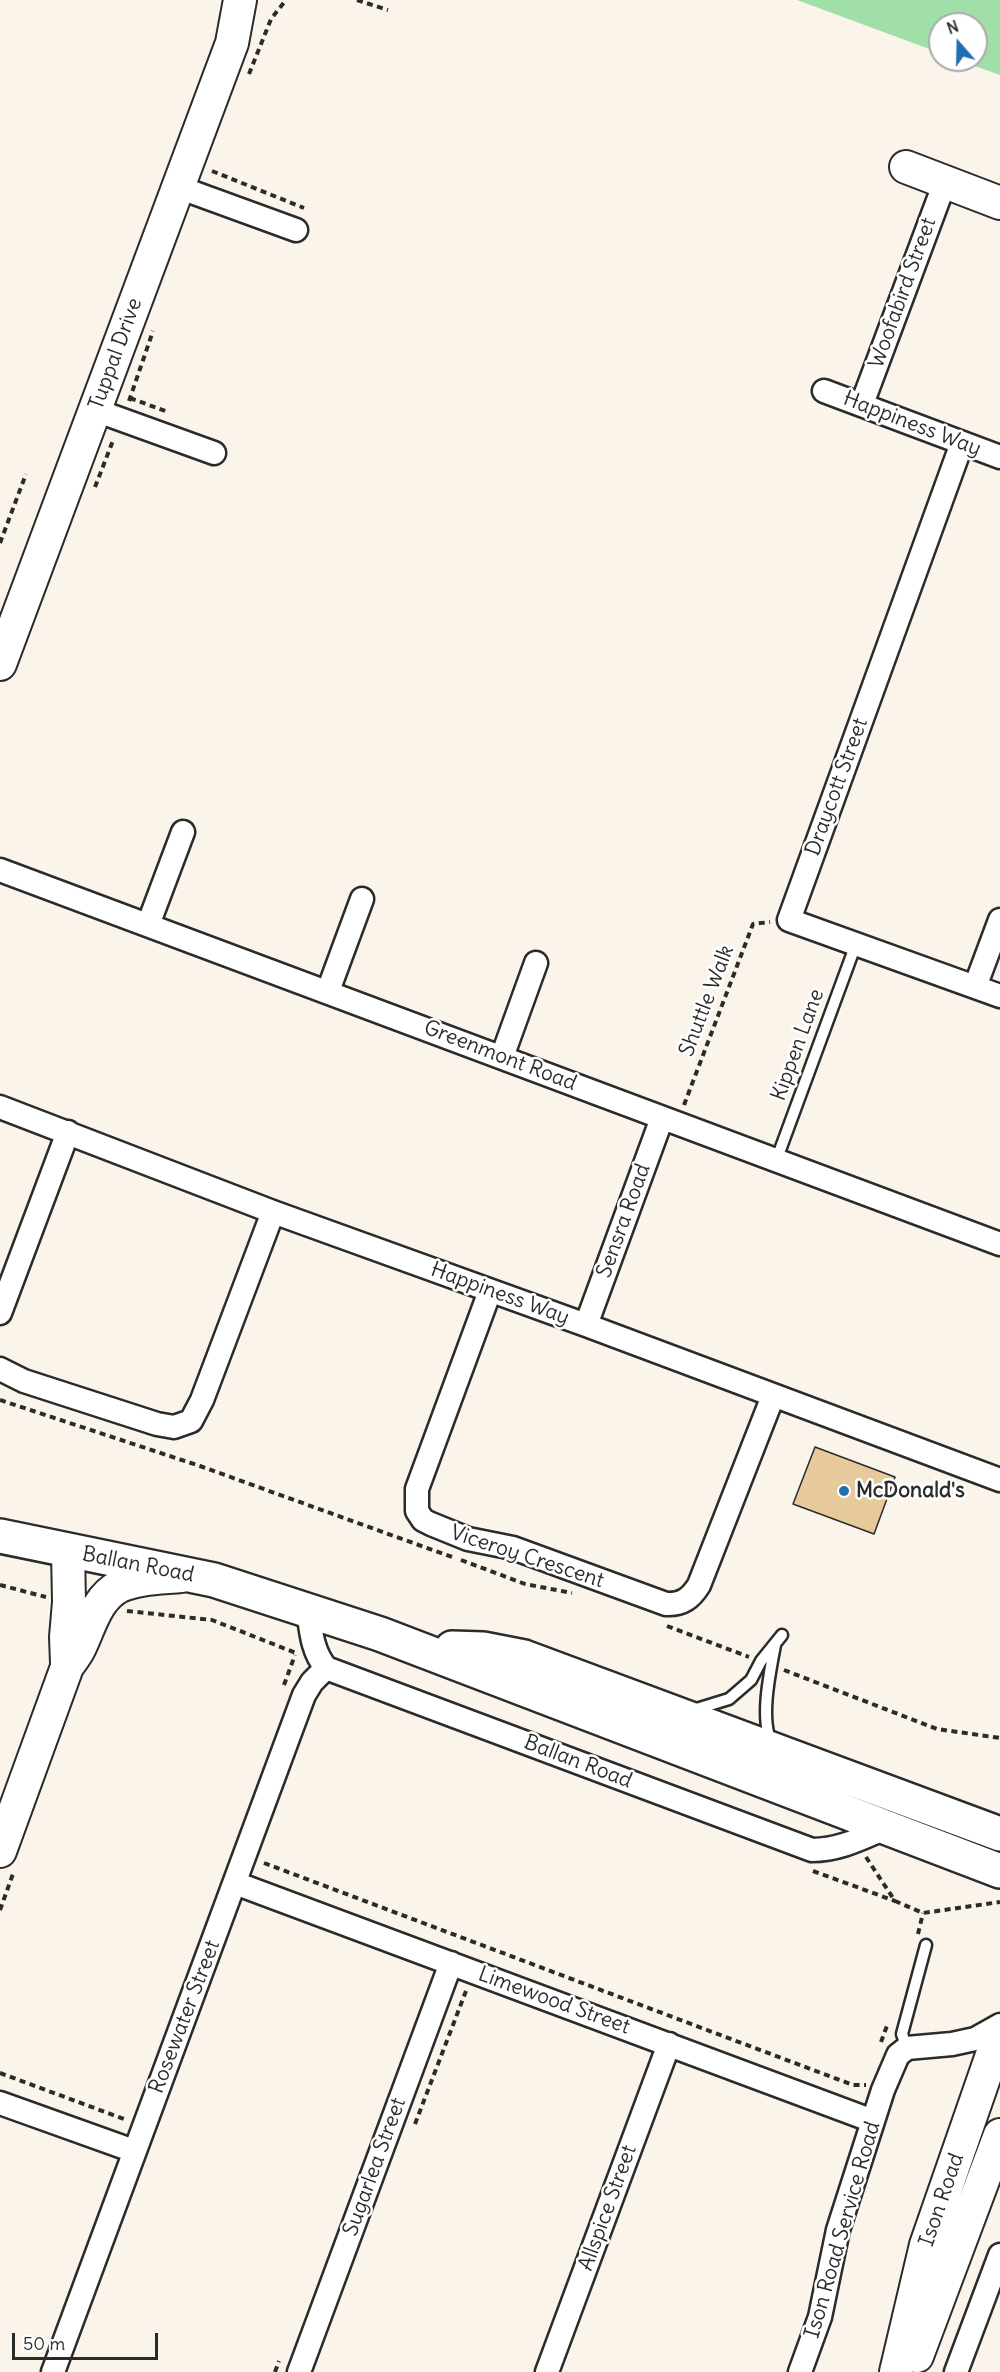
<!DOCTYPE html>
<html>
<head>
<meta charset="utf-8">
<style>
  body { margin:0 }
  #map { position:relative; width:1000px; height:2372px; overflow:hidden; background:#faf4eb; font-family:Delius,sans-serif }
  canvas { display:block }
  .north { position:absolute; left:928px; top:12px; width:60px; height:60px; box-sizing:border-box; background:#fff; border:2px solid #aaa; border-radius:50%; rotate:340deg; font-size:16px; font-weight:700; line-height:24px; text-align:center; color:#2b2b2b }
  .north::after { content:''; display:block; margin:auto; width:21px; height:27px; background:#1f6fb2; clip-path:polygon(50% 0,100% 100%,50% 72%,0 100%) }
  .scale { position:absolute; left:12px; top:2333px; width:146px; height:27px; box-sizing:border-box; border:3px solid #2b2b2b; border-top:0; padding-left:8px; font-size:18px; line-height:21px; white-space:nowrap; color:#2b2b2b; -webkit-text-stroke:4px #fff; paint-order:stroke }
</style>
</head>
<body>
<div id="map">
<canvas width="1000" height="2372"></canvas>
<div class="north">N</div>
<div class="scale">50 m</div>
</div>
<script>
const ctx = document.querySelector('canvas').getContext('2d');
ctx.lineJoin = 'round';
function fill(path, color) {
  ctx.fillStyle = color;
  ctx.fill(path, 'evenodd');
}
function trace(path, color, width, dash) {
  ctx.strokeStyle = color;
  ctx.lineWidth = width;
  ctx.lineCap = dash ? 'butt' : 'round';
  ctx.setLineDash(dash || []);
  ctx.stroke(path);
}
function drawText(font, color, halo, rows, align = 'center') {
  ctx.font = font + ' Delius,sans-serif';
  ctx.lineWidth = 5;
  ctx.setLineDash([]);
  ctx.textBaseline = 'middle';
  ctx.strokeStyle = halo;
  ctx.fillStyle = color;
  for (const [text, x, y, turn = 0] of rows) {
    ctx.save();
    ctx.translate(x, y);
    ctx.rotate((+turn || 0) * Math.PI / 180);
    ctx.textAlign = isNaN(turn) ? turn : align;
    if (halo) ctx.strokeText(text, 0, 0);
    ctx.fillText(text, 0, 0);
    ctx.restore();
  }
}
const green = new Path2D(`
  M797,0H1000V75L958,60H976V24H940V53Z`);
const building = new Path2D(`
  M815,1447L895,1477L874,1534L793,1504Z`);
const path = new Path2D(`
  M357,0L388,10
  M249,74L271,19L286,0
  M212,171L304,208
  M130,398L168,412
  M129,401L153,331
  M95,487L114,438
  M0,543L26,474
  M684,1105L753,924L770,922
  M0,1400L200,1466L452,1557
  M461,1560L525,1584L572,1593
  M0,1585L46,1597
  M127,1611L212,1620L296,1653
  M667,1626L749,1657
  M784,1670L937,1729L1000,1738
  M284,1685L295,1655
  M866,1857L895,1901L923,1913L1000,1902
  M264,1863L853,2085H866
  M813,1871L895,1901
  M0,1910L14,1871
  M918,1934L923,1913
  M881,2042L888,2023
  M0,2073L124,2119
  M415,2124L466,1991
  M275,2372L279,2361`);
const lane = new Path2D(`
  M776,1161L856,944
  M690,1711L729,1699L751,1680L761,1661L782,1635
  M771,1742C760,1717 770,1672 775,1645
  M907,2048L902,2034L926,1945`);
const street = new Path2D(`
  M178,187L296,230
  M824,391L1000,457
  M862,404L945,182
  M95,410L214,453
  M962,443L789,920L1000,996
  M0,870L1000,1244
  M148,925L183,832
  M975,987L1000,920
  M328,991L362,899
  M502,1057L536,963
  M0,1107L273,1212L586,1325L1000,1480
  M490,1291L417,1489V1511L423,1520L431,1524L468,1539L513,1548L666,1604C682,1605 691,1598 699,1585L773,1396
  M0,1313L68,1132
  M586,1325L662,1118
  M0,1369L24,1381L157,1424L174,1427L191,1421L202,1400L273,1212
  M308,1610C311,1631 312,1651 326,1668L812,1850C840,1850 862,1838 888,1827
  M235,1883L873,2121
  M0,2103L134,2151
  M53,2372L304,1695L312,1682L326,1668
  M299,2372L451,1963
  M547,2372L669,2044
  M800,2372L820,2317L838,2230L883,2090L898,2055L907,2048L952,2044L975,2039L1000,2025
  M956,2372L1000,2255`);
const secondary = new Path2D(`
  M906,167L1000,203
  M0,664L232,43L240,0
  M67,1663L66,1637L69,1602L68,1551
  M0,1851L67,1667C71,1661 77,1654 80,1647C90,1626 97,1597 120,1586C138,1578 161,1578 181,1576
  M917,2356L1000,2135
  M896,2372L926,2245L1000,2032`);
const primary = new Path2D(`
  M0,1536L214,1580L380,1634L1000,1871
  M452,1648L483,1649L524,1657L1000,1834`);
const markers = [
  [844,1491,6,"#1f6fb2"]
];
const streetNames = [
  ["Woofabird Street",903,293,-70],
  ["Tuppal Drive",116,354,-70],
  ["Happiness Way",912,424,21],
  ["Draycott Street",837,787,-70],
  ["Shuttle Walk",707,1001,-69],
  ["Kippen Lane",798,1045,-70],
  ["Greenmont Road",500,1056,21],
  ["Sensra Road",624,1221,-70],
  ["Happiness Way",500,1294,20],
  ["Viceroy Crescent",527,1557,18],
  ["Ballan Road",138,1565,11],
  ["Ballan Road",578,1762,21],
  ["Limewood Street",554,2001,20],
  ["Rosewater Street",185,2017,-69],
  ["Sugarlea Street",375,2167,-70],
  ["Ison Road",942,2200,-71],
  ["Allspice Street",608,2208,-70],
  ["Ison Road Service Road",843,2230,-74]
];
const poiNames = [
  ["McDonald's",856,1491]
];
fill(green, '#a0dfa8');
fill(building, '#e7ca9b');
trace(building, '#2b2b2b', 1.5);
trace(lane, '#2b2b2b', 15);
trace(street, '#2b2b2b', 27);
trace(secondary, '#2b2b2b', 36);
trace(primary, '#2b2b2b', 38);
trace(path, '#2b2b2b', 4, [6, 4.5]);
trace(lane, '#fff', 10);
trace(street, '#fff', 22);
trace(secondary, '#fff', 32);
trace(primary, '#fff', 33);
for (const [x, y, r, color] of markers) {
  const dot = new Path2D();
  dot.arc(x, y, r, 0, 2 * Math.PI);
  ctx.fillStyle = color;
  ctx.fill(dot);
  trace(dot, '#fff', 2);
}
drawText('21px', '#2b2b2b', '#fff', streetNames);
drawText('bold 21px', '#2b2b2b', '#fff', poiNames, 'left');
</script>
</body>
</html>
